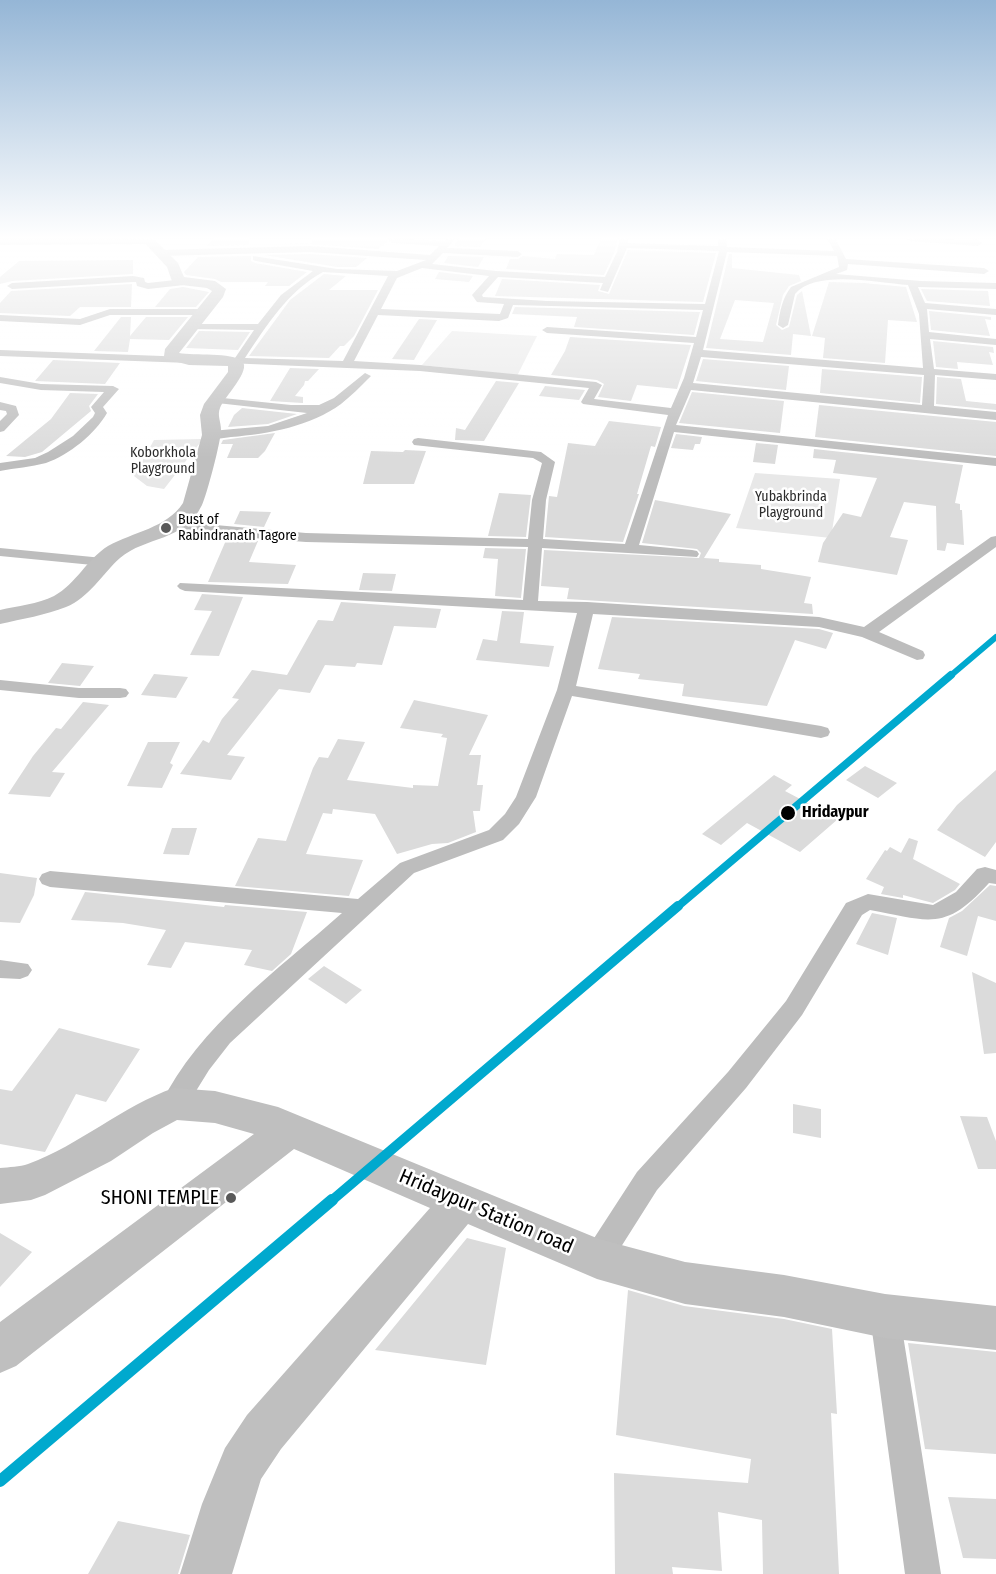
<!DOCTYPE html>
<html>
<head>
<meta charset="utf-8">
<style>
  body { margin:0 }
  canvas { display:block; background:#fff }
</style>
</head>
<body>
<canvas width="996" height="1574"></canvas>
<script>
const ctx = document.querySelector('canvas').getContext('2d');
ctx.lineJoin = 'round';
function fill(path, color) {
  ctx.fillStyle = color;
  ctx.fill(path, 'evenodd');
}
function trace(path, color, width, dash) {
  ctx.strokeStyle = color;
  ctx.lineWidth = width;
  ctx.lineCap = dash ? 'butt' : 'round';
  ctx.setLineDash(dash || []);
  ctx.stroke(path);
}
function drawText(font, color, halo, rows, align = 'center') {
  ctx.font = font + ' "Fira Sans Condensed",sans-serif';
  ctx.lineWidth = 5;
  ctx.setLineDash([]);
  ctx.textBaseline = 'middle';
  ctx.strokeStyle = halo;
  ctx.fillStyle = color;
  for (const [text, x, y, turn = 0] of rows) {
    ctx.save();
    ctx.translate(x, y);
    ctx.rotate((+turn || 0) * Math.PI / 180);
    ctx.textAlign = isNaN(turn) ? turn : align;
    if (halo) ctx.strokeText(text, 0, 0);
    ctx.fillText(text, 0, 0);
    ctx.restore();
  }
}
const green = new Path2D(`
  M452,331L537,336L517,376L422,365Z
  M203,439L164,489L147,486L134,476L154,440Z
  M755,473L840,479L831,538L736,528Z`);
const building = new Path2D(`
  M214,238H249V245L207,246Z
  M312,238H387V242L378,249L310,244H282L312,243Z
  M459,238H487L480,247L454,246Z
  M601,238H618L615,251L604,275L506,269L510,259H518L523,256L555,259L557,254L594,255Z
  M628,250L716,253L703,302L495,296L502,279L600,285L598,291L609,294Z
  M310,254L367,258L356,267H337L264,255Z
  M729,254H732V268L799,275L801,281L789,286L783,295L776,325L782,330L789,327L797,295L802,291L811,336L793,334L791,355L706,348ZM735,300L774,303L763,342L720,339Z
  M251,256V261L255,263L307,272L289,286H265L268,282H221L215,279L186,275L184,272L198,257Z
  M448,256L484,257L478,267L444,263Z
  M133,260V274L12,281L0,284V277L19,261Z
  M439,272L473,276L469,282L435,279Z
  M324,274L346,276L329,290H378L354,336L344,346H340L329,358L249,356L290,300Z
  M829,282L864,283L906,287L917,322L888,320L885,363L823,358L825,338L812,336Z
  M132,284L131,307H80L70,316L0,313V303L11,291Z
  M183,287L209,292L196,307H155L170,289Z
  M921,289L988,291L990,306L927,301Z
  M515,307L700,312L694,335L574,327L577,317L512,314Z
  M929,311L991,317V320L985,319L990,336L931,330Z
  M121,317H131L130,336L146,317H188L169,340L130,339L128,352L94,351Z
  M419,319L437,320L414,360L392,359Z
  M199,331L250,332L238,350L186,348Z
  M570,337L691,345L677,389L637,385L631,401L598,397L604,384L597,380L551,375L565,351Z
  M933,341L993,347L994,353L989,352L993,365L957,362L958,369L936,367Z
  M703,359L789,366L786,390L696,381Z
  M53,360L120,363L105,384L35,381Z
  M290,368L319,369L308,381H305L304,385L295,396L303,397V403L270,401Z
  M822,369L922,377L920,403L820,393Z
  M937,377L961,379L966,401L996,404V410L936,404Z
  M496,381L519,383L484,441L455,440L456,428L465,430Z
  M545,386L585,390L579,400L539,396Z
  M692,392L784,401L780,433L679,423Z
  M70,393L98,394L89,406L91,411L42,452L25,457L6,456L51,419Z
  M819,405L996,422V456L815,437Z
  M242,408L297,414L268,424L228,427L234,415Z
  M609,421L661,427L655,447L651,446L637,494H639L623,542L545,537L549,496L557,497L568,443L595,446Z
  M275,433L265,451L258,458H227L233,444H221L223,440Z
  M676,434L702,437L700,444H695L693,450L671,448Z
  M756,443L778,445L775,464L753,462Z
  M814,449L963,465L955,503L960,504V510H962L964,545L947,543L945,551L937,550L936,506L904,502L890,537L908,540L897,575L818,562L823,543L843,513L861,517L877,478L833,473L836,460L813,458Z
  M405,450L426,451L414,484H363L371,451L403,452Z
  M499,493L531,495L526,537L488,536Z
  M655,500L731,514L704,558L719,559V562L761,565V569L811,577L804,603L812,604L813,614L567,599L569,588L541,586L544,550L699,558L701,553L697,549L642,543Z
  M240,511L271,512L264,527L234,524Z
  M227,538L258,541L249,562L296,565L288,584L208,582Z
  M485,548L526,549L521,598L495,596L498,559L483,558Z
  M363,573L396,574L392,591L359,590Z
  M202,594L243,597L219,656L190,655L212,611L194,610Z
  M341,602L441,609L436,628L394,626L382,665L357,663L355,667L325,665L310,693L279,689L227,755L245,757L231,780L180,774L203,740L209,743L222,719L239,699L232,698L252,670L287,675L318,620L333,621Z
  M502,611L524,612L520,643L554,646L549,667L476,660L483,639L497,641Z
  M612,617L819,629L833,633L826,649L795,640L767,706L682,696L684,684L638,679L640,674L598,669Z
  M62,663L94,666L80,686L48,683Z
  M154,674L188,677L176,698L141,695Z
  M414,700L488,715L469,755H481L477,785H483L480,811H473L476,832L448,843L432,844L397,854L375,814L333,809L332,814L323,813L306,854L363,860L349,896L235,886L258,838L286,841L313,768L319,757L328,758L338,739L365,742L347,780L413,788V785L438,786L447,738L441,737L443,734L400,728Z
  M83,702L109,705L52,772L65,773L50,797L8,794L33,756L56,728L61,729Z
  M148,742H180L170,763L173,765L162,788L127,786Z
  M865,766L897,783L878,798L846,780Z
  M996,770V842L985,857L937,830L957,805Z
  M774,775L792,785L785,791L838,819L800,852L747,823L721,845L702,834Z
  M172,828H197L189,855L163,854Z
  M909,838L918,841L913,859L960,884L955,890L933,903L903,895V898L881,894L884,887L866,879L885,850L887,851L890,847L901,853Z
  M0,873L37,878L34,895L20,923L0,922Z
  M990,885L996,886V921L978,916L967,956L940,947L949,918L962,911Z
  M85,892L224,907L225,905L307,912L291,954L272,971L244,965L252,950L185,942L171,968L147,965L166,930L123,923L71,920Z
  M872,913L897,918L888,955L856,944Z
  M324,966L362,990L346,1004L308,979Z
  M972,972L996,983V1053L984,1054Z
  M59,1028L140,1049L106,1102L76,1094L45,1152L0,1144V1089L12,1091Z
  M793,1104L821,1109V1138L793,1133Z
  M960,1116L987,1117L996,1141V1169H978Z
  M0,1233L32,1252L0,1287Z
  M467,1238L506,1248L486,1365L375,1350Z
  M628,1290L684,1306L784,1319L832,1329L837,1414L831,1413L839,1574H763L762,1520L718,1512L722,1571L672,1567L673,1574H615L614,1473L748,1483L751,1459L616,1435Z
  M908,1343L996,1352V1454L925,1449Z
  M948,1497L996,1499V1559L963,1558Z
  M118,1521L190,1535L178,1574H88Z`);
const street = new Path2D(`
  M390,238L444,241L448,238H456L447,248L518,251L522,254L518,257L443,253L432,264L496,271L605,277L617,252L620,238H628V243L718,246V238H726L727,247L834,251L827,238H835L846,259L984,268L989,271L984,274L848,264L847,270L836,274L921,281L996,283V289L918,287L925,303L996,309V315L927,309L929,332L996,339V345L930,339L934,369L996,374V380L935,375L934,406L996,412V420L691,390L676,425L996,458V466L674,432L639,545L692,550L697,551L699,554L697,557L542,548L538,601L587,602L819,617L864,627L991,537L996,536V547L879,632L923,651L925,655L923,659L917,660L862,637L819,627L593,614L576,686L821,726L828,728L830,732L828,736L821,738L572,696L536,797L519,824L503,840L414,873L230,1043L209,1070L183,1112L174,1115L165,1112L161,1104C198,1027 279,969 342,913L50,887L42,884L39,879L42,874L50,871L358,899L400,863L489,830L505,814L516,797L557,690L577,613L185,591L180,589L177,586L180,583L523,600L528,547L306,542L240,537L175,528L170,527L168,524L170,521L306,533L528,539L532,500L542,463L533,458L414,445L412,442L414,439L418,438L541,452L555,462L546,500L543,539L625,544L668,415L583,404L581,402L589,388L420,371L226,363V359L235,358L254,330L192,329L187,326L188,324H258L281,295L313,271L256,261L253,260V256L337,269L397,271L426,260L310,252L160,256L156,253L160,250L310,246L430,255L439,246L392,243L388,240ZM627,248L719,251L705,304L547,301L483,297L482,295L498,277L603,283L600,290L608,292ZM727,252L837,256L839,267L791,287C782,299 780,311 778,325L783,328L788,325L795,294C816,269 878,283 908,285L919,314L923,368L703,350ZM422,268L489,276L472,295L477,302L504,304L500,314L381,309L397,278ZM323,272L388,276L343,361L245,358C267,325 288,291 323,272ZM513,305L703,310L696,337L547,327L542,330L547,333L694,343L684,378L671,408L594,399L602,385L596,382L420,365L354,361L378,315L499,321L508,318ZM701,357L924,375L922,405L693,383Z
  M906,238L978,240L982,243L978,246L910,241Z
  M0,239L149,238L153,241L149,244L0,245Z
  M133,276L144,278L145,282L148,283L184,279L189,282L184,285L148,289L137,286L136,282H133L12,289L7,286L12,283Z
  M110,309H204L209,312L204,315H110L80,325L0,321V315L80,319Z
  M0,350L189,357L194,360L189,363L0,356Z
  M365,373L371,376L369,378C360,387 351,396 341,404C311,426 269,434 231,437C223,438 211,441 205,435L211,431L268,426L307,413L217,403L213,401V397L291,405H319L334,398Z
  M0,377L41,384L113,386L119,389L103,407L107,413C95,434 69,455 46,463C31,467 15,468 0,471V463L35,458L48,452L73,436L93,417L95,413L91,407L104,392L41,390L0,383Z
  M0,402L16,406L19,415L4,431L0,432V421L7,414L6,411L0,410Z
  M0,548L103,558L110,562L103,566L0,556Z
  M0,680L79,688H120L126,689L129,693L126,697L120,698H79L0,690Z
  M985,867L996,870V884L989,883C945,932 930,921 870,910L862,915L802,1015L746,1088L657,1190L607,1269L597,1273L587,1269L582,1259L587,1249L637,1172L728,1072L786,1001L846,903L868,894L933,905L956,892L977,869Z
  M0,960L28,964L32,970L28,976L20,979L0,978Z
  M885,1301L896,1305L900,1316L941,1574H905L870,1316L874,1305Z`);
const secondary = new Path2D(`
  M140,238H153L178,263L184,277L215,281L226,289L223,297L179,353C194,356 232,352 242,361C252,370 224,397 220,408C217,416 221,421 221,430C221,441 207,494 202,505C184,542 146,536 120,558C102,574 89,598 66,607C46,615 22,619 0,624V610C17,606 38,604 54,596C76,584 87,559 108,546C133,532 167,528 183,503L202,435L200,415L204,404L228,372V366L189,365L166,359L164,356L165,349L212,291L207,288L173,284L167,267Z
  M174,1088L215,1091L278,1107L599,1239L685,1262L784,1275L885,1294L996,1306V1350L885,1338L784,1317L685,1304L597,1279L468,1224L281,1449L261,1479L232,1574H180L202,1504L225,1448L247,1415L430,1208L294,1149L16,1366L0,1373V1322L254,1134L215,1123L177,1120L153,1133L111,1161L45,1195L31,1200L0,1204V1168C9,1167 20,1167 28,1164C80,1145 122,1106 174,1088Z`);
const rail1Far3 = new Path2D(`
  M949,677L996,637`);
const rail1Far2 = new Path2D(`
  M676,908L951,675`);
const rail1Far1 = new Path2D(`
  M330,1202L678,906`);
const rail1 = new Path2D(`
  M0,1481L332,1200`);
const markers = [
  [166,528,6,"#595959"],
  [788,813,8,"#000"],
  [231,1198,6,"#595959"]
];
const farParknames = [
  ["Koborkhola",163,453],
  ["Playground",163,469],
  ["Yubakbrinda",791,497],
  ["Playground",791,513]
];
const farPoinames = [
  ["Bust of",178,520],
  ["Rabindranath Tagore",178,536]
];
const stopNames = [
  ["Hridaypur",802,813]
];
const nearPoinames = [
  ["SHONI TEMPLE",219,1198]
];
const nearStreetnames = [
  ["Hridaypur Station road",486,1212,23]
];
fill(green, '#e8e8e8');
fill(building, '#dbdbdb');
fill(street, '#bdbdbd');
fill(secondary, '#bfbfbf');
trace(rail1Far3, '#00a9ce', 6);
trace(rail1Far2, '#00a9ce', 8);
trace(rail1Far1, '#00a9ce', 10);
trace(rail1, '#00a9ce', 12);
const sky = ctx.createLinearGradient(0, 0, 0, 458);
sky.addColorStop(0, '#95b6d6');
sky.addColorStop(0.52, '#fff');
sky.addColorStop(1, '#ffffff00');
ctx.fillStyle = sky;
ctx.fillRect(0, 0, 996, 458);
for (const [x, y, r, color] of markers) {
  const dot = new Path2D();
  dot.arc(x, y, r, 0, 2 * Math.PI);
  ctx.fillStyle = color;
  ctx.fill(dot);
  trace(dot, '#fff', 2);
}
drawText('14px', '#2c2c2c', '#fff', farParknames);
drawText('14px', '#000', '#fff', farPoinames, 'left');
drawText('bold 16px', '#000', '#fff', stopNames, 'left');
drawText('20px', '#000', '#fff', nearPoinames, 'right');
drawText('20px', '#000', '#fff', nearStreetnames);
</script>
</body>
</html>
